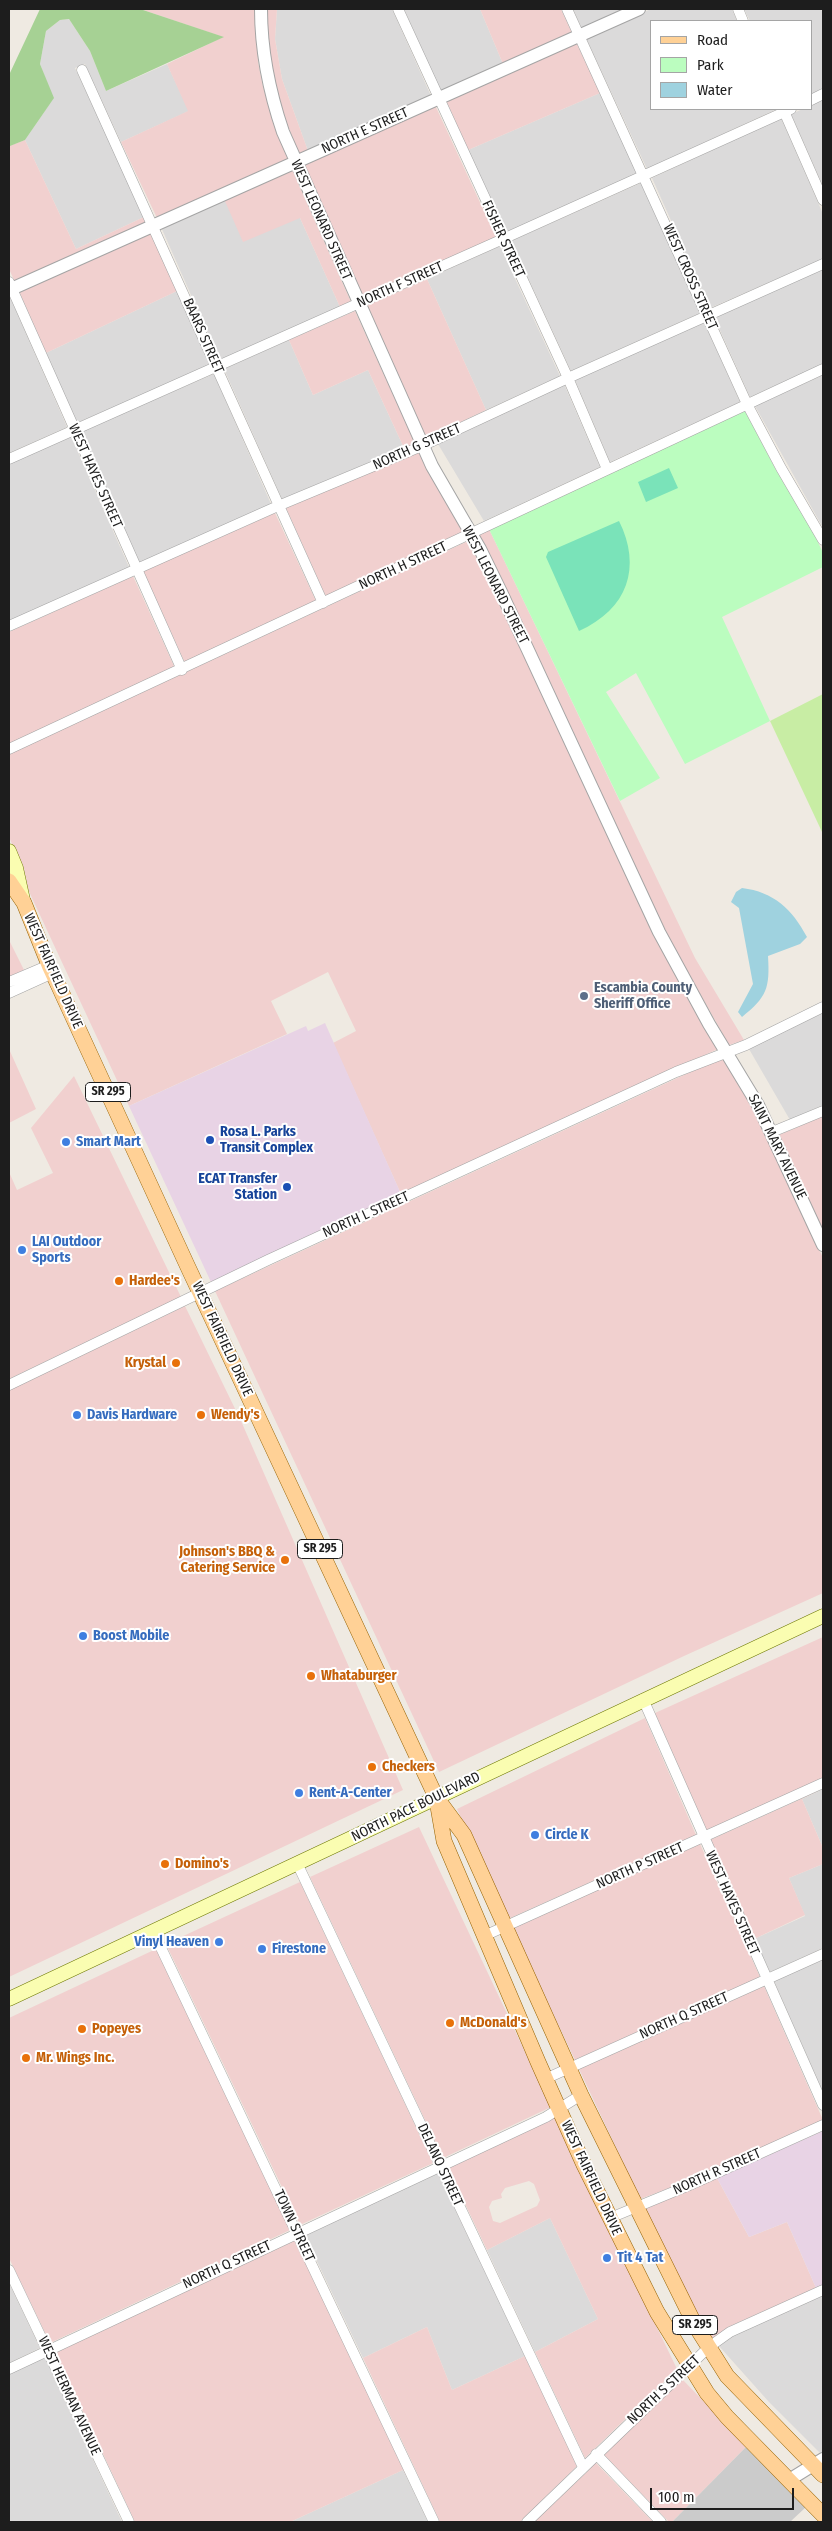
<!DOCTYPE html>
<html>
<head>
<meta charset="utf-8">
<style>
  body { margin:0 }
  #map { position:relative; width:832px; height:2531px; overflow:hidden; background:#efeae2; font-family:"Fira Sans Condensed",sans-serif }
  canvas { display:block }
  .frame { position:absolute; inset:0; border:10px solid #1d1d1d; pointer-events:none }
  .legend { position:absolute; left:650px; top:20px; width:162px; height:90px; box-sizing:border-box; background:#fff; border:1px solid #a5a5a5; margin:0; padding:6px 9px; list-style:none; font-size:15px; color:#1d1d1d }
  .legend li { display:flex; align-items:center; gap:10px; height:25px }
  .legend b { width:25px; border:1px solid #a5a5a5 }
  .scale { position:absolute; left:650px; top:2488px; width:144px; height:22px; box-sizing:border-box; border:2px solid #1d1d1d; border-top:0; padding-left:6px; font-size:15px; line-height:18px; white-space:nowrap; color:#1d1d1d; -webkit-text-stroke:4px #fff; paint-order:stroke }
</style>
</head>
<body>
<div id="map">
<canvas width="832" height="2531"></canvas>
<div class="frame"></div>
<ul class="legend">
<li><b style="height:6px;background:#ffd196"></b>Road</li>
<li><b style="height:14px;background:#bbfdbf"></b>Park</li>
<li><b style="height:14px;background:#9fd2df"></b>Water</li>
</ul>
<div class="scale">100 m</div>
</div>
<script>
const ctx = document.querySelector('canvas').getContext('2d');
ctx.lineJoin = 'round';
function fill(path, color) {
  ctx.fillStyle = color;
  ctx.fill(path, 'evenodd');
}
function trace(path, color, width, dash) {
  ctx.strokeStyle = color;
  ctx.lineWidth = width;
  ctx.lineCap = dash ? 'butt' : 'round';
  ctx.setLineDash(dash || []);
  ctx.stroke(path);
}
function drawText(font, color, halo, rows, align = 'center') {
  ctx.font = font + ' "Fira Sans Condensed",sans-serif';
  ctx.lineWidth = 4;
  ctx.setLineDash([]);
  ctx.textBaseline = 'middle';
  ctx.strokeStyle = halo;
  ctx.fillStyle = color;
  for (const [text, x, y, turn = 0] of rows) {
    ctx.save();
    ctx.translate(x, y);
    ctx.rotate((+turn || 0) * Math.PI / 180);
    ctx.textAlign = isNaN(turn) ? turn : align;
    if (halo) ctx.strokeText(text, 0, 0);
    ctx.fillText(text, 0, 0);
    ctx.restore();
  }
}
const residential = new Path2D(`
  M277,9H392L431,96L308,151L282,79L275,39Z
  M404,9H480L503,64L441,92Z
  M573,9H627L582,29Z
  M651,9H732L737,21H651V109H777L647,169L586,38Z
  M744,9H821L823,14V89L811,95V21H750Z
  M69,19L90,51L106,91L167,64L189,111L121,142L85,64L75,68L144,217L76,249L25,140L53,99L40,64L46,31L60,20Z
  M600,93L637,174L507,233L468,150Z
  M823,100V186L791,114L803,109H811V105Z
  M781,118L823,214V259L710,308L652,178Z
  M641,183L700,313L571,371L511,241Z
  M224,199L300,218L340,307L220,361L161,227Z
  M500,246L560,376L486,410L427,279Z
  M823,269V364L750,397L714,317Z
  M177,291L210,365L77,423L46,353Z
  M9,295L67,427L9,453Z
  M704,322L740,402L610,462L575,380Z
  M289,340L313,395L368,370L404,448L282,499L224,369Z
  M214,374L271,504L139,563L81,431Z
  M823,375V528L755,406Z
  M564,384L600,467L484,521L438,444Z
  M71,436L129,567L9,621V464Z
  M823,1012V1105L790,1120L749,1049Z
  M823,1789V1848L802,1799Z
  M823,1864V1948L770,1972L754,1939L805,1916L789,1878Z
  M823,1959V2092L774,1981Z
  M437,2171L525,2356L452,2390L427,2327L363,2358L304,2234Z
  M550,2218L598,2319L535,2352L487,2250Z
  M9,2283L40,2348L9,2363Z
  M823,2295V2453L821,2454L769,2402L719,2346L732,2336Z
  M45,2357L122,2522H9V2374Z
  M403,2470L428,2522H290Z`);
const commercial = new Path2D(`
  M140,9H255L258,62L263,87L289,160L157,218L121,142L188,111L167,64L223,37Z
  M266,9H277L275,39L282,79L308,151L299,155L281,108L269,59Z
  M480,9H561L572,33L503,64Z
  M576,42L600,93L468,150L446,100Z
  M435,105L496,237L362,297L303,164Z
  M25,140L76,249L144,217L147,223L15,282L9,269V146Z
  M292,169L351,302L340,307L300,218L243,242L224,199Z
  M151,232L177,291L46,353L19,291Z
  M427,279L486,410L425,439L365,306Z
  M355,311L415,443L404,448L368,370L313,395L289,340Z
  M419,452L463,532L326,597L286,508Z
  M275,513L316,601L185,663L143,571Z
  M489,529L695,958L744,1040L729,1045L664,930L478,535Z
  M468,541L496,595L654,935L718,1049L401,1194L333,1043L356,1031L328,972L271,1001L287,1034L129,1106L25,883L21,865L9,837V754Z
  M133,576L175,668L9,744V632Z
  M9,940L24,970L9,977Z
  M9,1049L36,1109L9,1123Z
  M723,1057L753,1108L823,1258V1593L684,1656L439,1772L215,1291Z
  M74,1076L181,1297L9,1379V1172L17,1190L53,1173L31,1128Z
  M823,1116V1231L779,1135Z
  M185,1306L241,1421L403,1790L9,1977V1390Z
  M823,1637V1778L707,1831L655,1713Z
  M645,1718L696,1835L508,1919L457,1809Z
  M823,1789L802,1799L823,1848V1864L789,1878L805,1915L754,1939L710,1840Z
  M419,1827L551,2107L443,2158L310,1877Z
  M700,1844L760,1977L575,2060L512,1928Z
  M300,1882L433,2163L300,2225L166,1944Z
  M156,1949L290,2230L50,2343L9,2258V2018Z
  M764,1986L823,2120L688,2181L640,2199L579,2069Z
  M555,2116L677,2369L585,2458L535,2352L598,2319L550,2218L487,2250L447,2166ZM529,2181L534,2184L540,2200L537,2206L500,2223L493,2221L489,2207L492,2201L502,2198L501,2194L505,2188Z
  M717,2178L749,2237L787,2222L816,2288L728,2327L713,2339L705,2330L644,2208Z
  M294,2238L409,2481L403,2470L290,2522H135L55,2352Z
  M427,2327L452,2390L525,2356L577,2466L520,2522H440L363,2358Z
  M682,2379L747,2446L672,2522H669L603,2454Z
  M595,2462L653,2522H534L590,2469Z`);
const industrial = new Path2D(`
  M325,1023L401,1194L211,1282L129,1106L306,1026L308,1031Z
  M823,2131V2285L816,2288L787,2222L749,2237L717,2178Z`);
const religious = new Path2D(`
  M747,2446L806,2507L790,2522H672Z`);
const grass = new Path2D(`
  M823,694V834L770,721Z`);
const forest = new Path2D(`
  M40,9H140L224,37L106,91L90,51L69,19L60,20L46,31L40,64L54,98L25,140L10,146L9,75Z`);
const park = new Path2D(`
  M745,411L776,470L816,538L823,553V567L722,617L770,721L685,764L636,673L606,692L660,778L620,801L489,529Z`);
const pitch = new Path2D(`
  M669,468L678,488L646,502L638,482Z
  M619,521C642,567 628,609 579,631L546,557L548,552Z`);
const water = new Path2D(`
  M742,888C774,892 792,909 807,937L800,944L768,956C770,988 767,997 742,1017L738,1012L753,984L739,908L731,902L736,892Z`);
const minor = new Path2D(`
  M398,9L568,378L607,469
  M567,9L747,404L781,468L823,540
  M738,9L743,21
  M82,70L323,603
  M811,100L823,94
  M783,109L823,200
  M9,282L182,670
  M9,459L503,239L791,109
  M9,626L278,506L422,446L568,378L823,264
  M9,749L823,369
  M9,982L49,965
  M9,993L53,973
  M772,1132L823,1111
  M9,1385L268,1260L676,1072L746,1045L823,1007
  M643,1699L823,2105
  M297,1863L583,2467
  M153,1931L434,2522
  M484,1936L823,1783
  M545,2079L823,1954
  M610,2218L690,2185L823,2125
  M9,2270L129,2522
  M9,2369L546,2117L581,2095
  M596,2454L661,2522
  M527,2522L709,2347L730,2332L823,2290`);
const tertiary = new Path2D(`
  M261,9C261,52 269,91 283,132L432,466L480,549L501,592L659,932L709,1024L758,1105L823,1245
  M9,290L639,9
  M789,2480L823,2459`);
const secondary = new Path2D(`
  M9,851L16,868L23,900
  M9,1999L823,1616`);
const primary = new Path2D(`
  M9,881L24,903L49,965L187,1265L436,1797L464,1835L581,2095L695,2325L727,2376L823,2475
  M437,1801L444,1841L538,2062L584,2165L657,2312L707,2393L727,2417L823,2515`);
const markers = [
  [584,996,5,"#5c6f8a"],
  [210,1140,5,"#1a4fb4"],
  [66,1142,5,"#3f7fe0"],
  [287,1187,5,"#1a4fb4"],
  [22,1250,5,"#3f7fe0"],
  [119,1281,5,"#e8710a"],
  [176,1363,5,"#e8710a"],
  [77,1415,5,"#3f7fe0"],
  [201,1415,5,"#e8710a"],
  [285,1560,5,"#e8710a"],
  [83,1636,5,"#3f7fe0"],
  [311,1676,5,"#e8710a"],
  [372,1767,5,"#e8710a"],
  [299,1793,5,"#3f7fe0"],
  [535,1835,5,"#3f7fe0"],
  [165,1864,5,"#e8710a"],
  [219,1942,5,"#3f7fe0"],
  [262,1949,5,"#3f7fe0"],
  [450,2023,5,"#e8710a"],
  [82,2029,5,"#e8710a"],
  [26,2058,5,"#e8710a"],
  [607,2258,5,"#3f7fe0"]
];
const shields = [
  [108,1092,45],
  [320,1549,45],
  [695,2325,45]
];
const shieldNames = [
  ["SR 295",108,1092],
  ["SR 295",320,1549],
  ["SR 295",695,2325]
];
const streetNames = [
  ["NORTH E STREET",365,131,-24],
  ["WEST LEONARD STREET",321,220,66],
  ["FISHER STREET",503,239,65],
  ["WEST CROSS STREET",690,277,66],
  ["NORTH F STREET",400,285,-24],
  ["BAARS STREET",203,336,66],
  ["NORTH G STREET",417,447,-24],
  ["WEST HAYES STREET",95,476,66],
  ["NORTH H STREET",403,566,-25],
  ["WEST LEONARD STREET",495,585,63],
  ["WEST FAIRFIELD DRIVE",53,971,66],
  ["SAINT MARY AVENUE",777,1147,64],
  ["NORTH L STREET",366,1215,-24],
  ["WEST FAIRFIELD DRIVE",222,1339,65],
  ["NORTH PACE BOULEVARD",416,1807,-26],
  ["NORTH P STREET",640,1866,-24],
  ["WEST HAYES STREET",732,1903,66],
  ["NORTH Q STREET",684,2016,-24],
  ["DELANO STREET",440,2165,65],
  ["NORTH R STREET",717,2172,-24],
  ["WEST FAIRFIELD DRIVE",591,2178,65],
  ["TOWN STREET",294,2226,65],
  ["NORTH Q STREET",227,2265,-25],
  ["NORTH S STREET",664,2390,-43],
  ["WEST HERMAN AVENUE",69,2396,65]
];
const serviceNames = [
  ["Escambia County",594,988],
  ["Sheriff Office",594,1004]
];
const transitNames = [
  ["Rosa L. Parks",220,1132],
  ["Transit Complex",220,1148],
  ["ECAT Transfer",277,1179,"right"],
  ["Station",277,1195,"right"]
];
const shopNames = [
  ["Smart Mart",76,1142],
  ["LAI Outdoor",32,1242],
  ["Sports",32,1258],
  ["Davis Hardware",87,1415],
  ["Boost Mobile",93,1636],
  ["Rent-A-Center",309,1793],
  ["Circle K",545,1835],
  ["Vinyl Heaven",209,1942,"right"],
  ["Firestone",272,1949],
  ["Tit 4 Tat",617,2258]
];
const foodNames = [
  ["Hardee's",129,1281],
  ["Krystal",166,1363,"right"],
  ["Wendy's",211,1415],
  ["Johnson's BBQ &",275,1552,"right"],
  ["Catering Service",275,1568,"right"],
  ["Whataburger",321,1676],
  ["Checkers",382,1767],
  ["Domino's",175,1864],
  ["McDonald's",460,2023],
  ["Popeyes",92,2029],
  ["Mr. Wings Inc.",36,2058]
];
fill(residential, '#dbdada');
fill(commercial, '#f1d0cf');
fill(industrial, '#e8d3e5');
fill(religious, '#cbcbcb');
fill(grass, '#c8eda4');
fill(forest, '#a6d194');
fill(park, '#bbfdbf');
fill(pitch, '#7ae3b9');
fill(water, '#9fd2df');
trace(minor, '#a4a4a4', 11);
trace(tertiary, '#a4a4a4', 14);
trace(secondary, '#6c7700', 15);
trace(primary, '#956200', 16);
trace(minor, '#fff', 10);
trace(tertiary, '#fff', 12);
trace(secondary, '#fafdb1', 14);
trace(primary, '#ffd196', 15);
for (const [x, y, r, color] of markers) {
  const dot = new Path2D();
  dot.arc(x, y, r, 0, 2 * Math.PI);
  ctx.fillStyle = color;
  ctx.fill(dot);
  trace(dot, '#fff', 2);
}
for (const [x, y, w] of shields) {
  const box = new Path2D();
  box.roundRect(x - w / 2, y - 9.5, w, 19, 4);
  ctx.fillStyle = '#fff';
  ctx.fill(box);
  trace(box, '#1d1d1d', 1);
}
drawText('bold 12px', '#1d1d1d', null, shieldNames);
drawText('14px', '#1d1d1d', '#fff', streetNames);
drawText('bold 14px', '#4e5e75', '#fff', serviceNames, 'left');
drawText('bold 14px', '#164399', '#fff', transitNames, 'left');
drawText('bold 14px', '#366cbe', '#fff', shopNames, 'left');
drawText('bold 14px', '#c56008', '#fff', foodNames, 'left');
</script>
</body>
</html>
